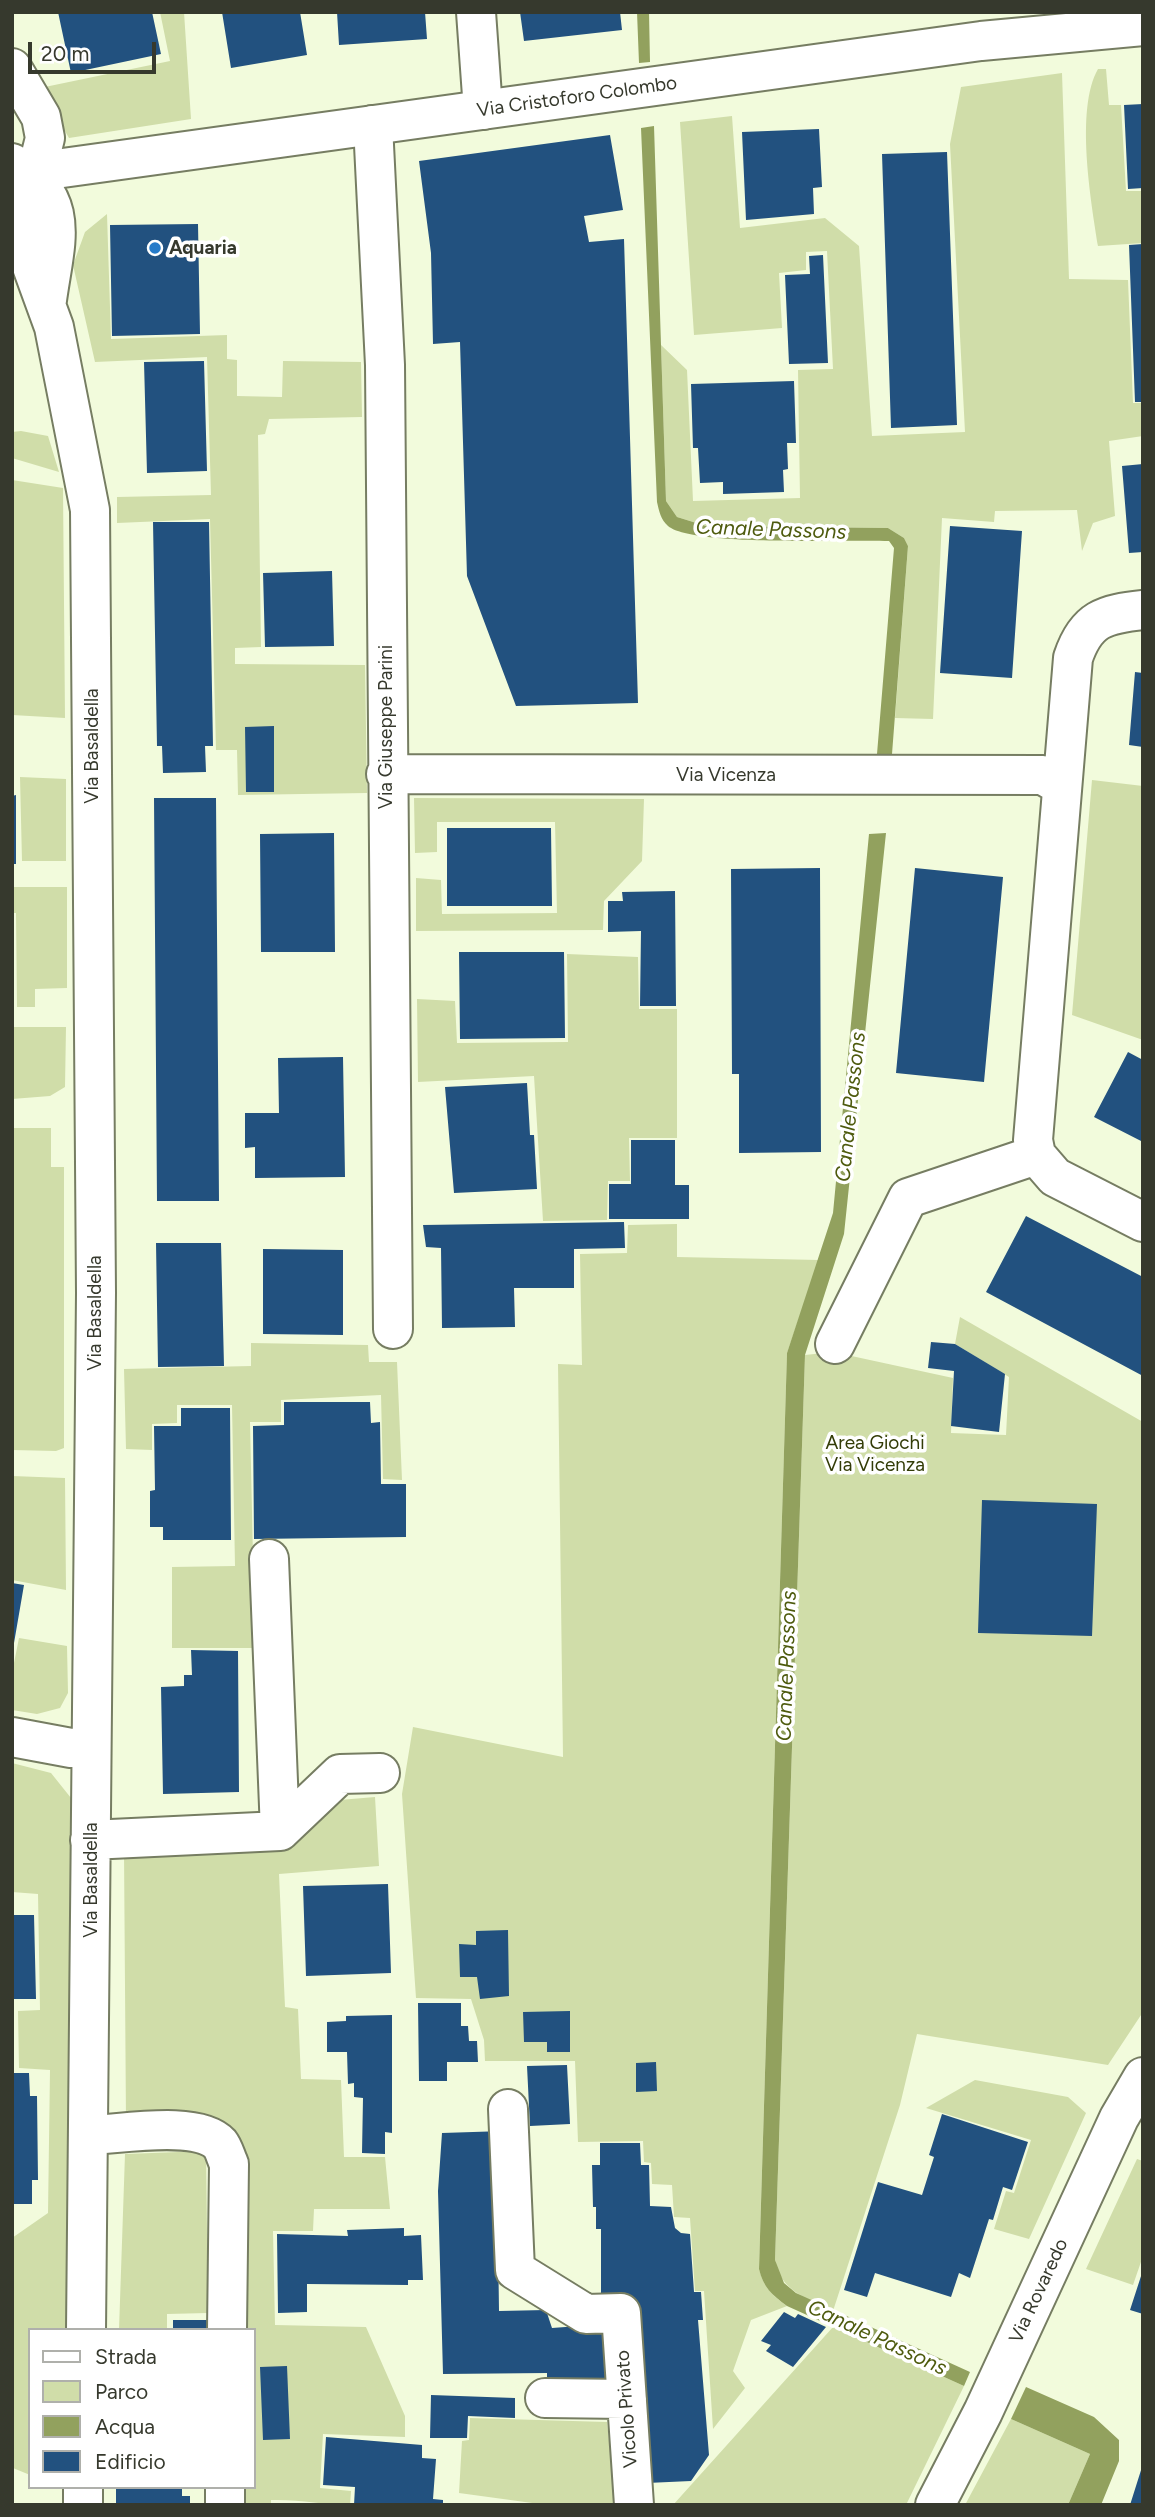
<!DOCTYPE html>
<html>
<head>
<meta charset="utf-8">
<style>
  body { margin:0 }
  #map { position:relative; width:1155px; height:2517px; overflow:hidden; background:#f2fbdc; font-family:Figtree,sans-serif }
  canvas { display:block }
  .frame { position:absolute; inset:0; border:14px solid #36392d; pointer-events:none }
  .legend { position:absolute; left:28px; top:2328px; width:228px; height:161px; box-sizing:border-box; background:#fff; border:2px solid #afb0ab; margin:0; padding:9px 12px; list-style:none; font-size:21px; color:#36392d }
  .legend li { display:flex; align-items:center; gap:14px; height:35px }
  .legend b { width:35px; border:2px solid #afb0ab }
  .scale { position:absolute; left:28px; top:42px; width:128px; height:32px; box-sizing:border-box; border:4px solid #36392d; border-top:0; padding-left:9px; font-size:21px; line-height:24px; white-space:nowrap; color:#36392d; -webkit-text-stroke:5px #fff; paint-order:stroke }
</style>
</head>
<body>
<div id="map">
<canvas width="1155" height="2517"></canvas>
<div class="frame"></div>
<ul class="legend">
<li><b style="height:9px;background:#fff"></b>Strada</li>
<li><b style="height:19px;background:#d0dda9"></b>Parco</li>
<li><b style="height:19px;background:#92a15e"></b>Acqua</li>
<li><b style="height:19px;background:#22517f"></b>Edificio</li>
</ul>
<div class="scale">20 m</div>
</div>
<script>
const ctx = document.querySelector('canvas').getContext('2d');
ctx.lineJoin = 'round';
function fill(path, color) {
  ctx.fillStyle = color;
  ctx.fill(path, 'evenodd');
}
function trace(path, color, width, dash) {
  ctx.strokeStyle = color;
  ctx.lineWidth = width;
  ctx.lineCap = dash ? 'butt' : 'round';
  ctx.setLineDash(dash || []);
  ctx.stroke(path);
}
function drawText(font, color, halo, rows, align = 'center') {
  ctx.font = font + ' Figtree,sans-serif';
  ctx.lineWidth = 7;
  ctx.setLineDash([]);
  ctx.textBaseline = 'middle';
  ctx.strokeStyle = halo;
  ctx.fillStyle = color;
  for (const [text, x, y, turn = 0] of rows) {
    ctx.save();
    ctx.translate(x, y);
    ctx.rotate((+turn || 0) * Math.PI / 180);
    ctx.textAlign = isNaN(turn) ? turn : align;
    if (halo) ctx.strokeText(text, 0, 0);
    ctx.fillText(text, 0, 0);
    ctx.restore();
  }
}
const green = new Path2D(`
  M160,12H184L191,119L69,138L40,88L170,61Z
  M1098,69H1106L1109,105H1121L1126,191H1143V243L1098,246C1091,201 1075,109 1098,69Z
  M1062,73L1069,279L1128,280L1133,403H1143V436L1109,441L1115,516L1093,523L1082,551L1077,510L995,511L994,522L942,518L933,719L895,718L908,546L904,538L888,528L706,526L677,517L666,501L661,345L687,370L693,501L800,498L798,370L833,369L827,251L806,252V270L779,273L782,328L694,335L680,122L732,116L740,228L825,218L859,246L872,436L965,432L950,144L961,87Z
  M107,214L111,339L227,335V359L237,360V396L282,397L283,361L361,362L362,417L269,419L265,434L258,435L261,647L235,648V664L365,665L367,793L238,795L237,750H216L210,519L117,523V497L211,495L207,357L95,362L73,265L85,232Z
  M21,431L48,436L59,472L12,458V432Z
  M12,480L63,488L65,718L12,715Z
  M20,777L66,779V861H22Z
  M1092,780L1143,786V1040L1072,1015Z
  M414,798L644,799L642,861L604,901L603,930L416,931V878L441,880L442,914L557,913L555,822H437V852L415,853Z
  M12,887H67V988L35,989V1007H17L16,913H12Z
  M567,954L638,957L639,1009H677V1138H629L630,1181H608L607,1220L543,1221L534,1076L418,1082L417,999L455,1001L457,1043L568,1042Z
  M12,1027H66L65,1087L50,1096L12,1099Z
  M12,1128H51V1167H64V1448L56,1451L12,1450Z
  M677,1224V1257L819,1260L787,1353L759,2268C763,2287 772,2295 787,2306L751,2320L733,2371L745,2388L713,2429L704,2291H695L690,2218L674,2217L672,2185L652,2184L651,2163L644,2162L643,2141L578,2142L575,2061H485L484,2040L471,1999L416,1998L402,1794L413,1727L563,1757L558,1364L582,1365L580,1254L627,1253L628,1225Z
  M960,1317L1143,1422V2012L1108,2065L917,2034L900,2105L833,2311C808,2299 780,2291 775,2260L805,1355L833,1352L953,1378L951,1433L1006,1435L1009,1377L955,1344Z
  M251,1343L368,1345L369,1362H397L402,1480L383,1479L381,1395L281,1400V1422H250L255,1648H172V1567L235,1566L232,1405H177V1423L152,1424V1450L126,1449L124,1369L251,1366Z
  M12,1476L65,1478L66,1590L12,1580Z
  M19,1638L67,1646L68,1693L60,1708L37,1714L12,1710V1673Z
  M12,1763L51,1773L71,1798L66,2330H30V2475L13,2468L12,2238L48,2213L50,2070L19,2068L18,2011L40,2010L38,1894L12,1892Z
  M375,1797L379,1866L279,1874L285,2007L298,2009L301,2079L341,2080L344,2157H385L390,2209H314L313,2231H273L275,2325L366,2327L405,2416V2437L323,2434L320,2488L351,2491L350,2505C323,2505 299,2499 271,2500V2505H235V2487H254V2330H236L237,2161L126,2122L124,1851L328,1801Z
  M975,2080L1068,2097L1086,2113L1029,2239L994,2229L1006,2191L1014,2193L1031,2140L926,2108Z
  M206,2151L208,2313L167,2314V2330H119L125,2154Z
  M1137,2159L1143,2161V2256L1133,2285L1086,2269Z
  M833,2327L964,2386L906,2505H673Z
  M470,2418L607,2422L616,2505H547L459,2493L462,2441L469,2440Z
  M1011,2419L1090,2454L1068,2505H965Z`);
const water = new Path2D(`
  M637,12H649L650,62L639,63Z
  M654,126L666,501L677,517L706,526L888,528L904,538L908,546L892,754H877L894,548L889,541C849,539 693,547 668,526C661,520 659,511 657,502L641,128Z
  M886,833L844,1234L805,1355L775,2260L784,2283L796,2293L970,2372L964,2386L787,2306C772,2295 763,2287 759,2269L787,1353L833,1213L869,834Z
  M1026,2387L1094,2417L1119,2440V2461L1101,2505H1068L1090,2454L1011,2419Z`);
const building = new Path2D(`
  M58,12H152L161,54L71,73Z
  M222,12H300L307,55L231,68Z
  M337,12H425L427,39L339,45Z
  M520,12H620L622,30L524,41Z
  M1143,104V188L1128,189L1124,105Z
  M819,129L822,187L813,188L814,214L746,220L742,132Z
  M610,135L623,210L584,216L589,242L624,239L638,703L516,706L467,576L460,342L433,344L431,253L419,161Z
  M947,152L957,425L891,428L882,154Z
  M198,224L200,334L112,336L110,225Z
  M1143,244V402H1135L1129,245Z
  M823,255L828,363L789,364L785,275L810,274L809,256Z
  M204,361L207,471L147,473L144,362Z
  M794,381L796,443H787L788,469L783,470L784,492L723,494V482L700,483L698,448H693L691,384Z
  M1143,464V552L1129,553L1122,466Z
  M153,522H209L213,746H205L206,772L163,773L162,746H157Z
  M950,526L1022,531L1012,678L940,673Z
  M332,571L334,646L265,647L263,573Z
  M1135,672L1143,673V747L1129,745Z
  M274,726V792H246L245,727Z
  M16,795V864H12V796Z
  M154,798H216L219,1201H157Z
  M447,828H551L552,906H447Z
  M334,833L335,952H261L260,834Z
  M820,868L821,1152L739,1153V1074H732L731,869Z
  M915,868L1003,877L984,1082L896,1073Z
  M675,891L676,1006H640L641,931L608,932V901H623L622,892Z
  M459,952H564L565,1038L460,1039Z
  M1128,1052L1143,1060V1142L1094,1117Z
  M343,1057L345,1177L255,1178V1147L245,1148V1113H279L278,1058Z
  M527,1083L530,1135H534L537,1189L454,1193L445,1087Z
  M631,1140H675V1185H689V1219H609V1184H631Z
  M1026,1216L1143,1277V1376L986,1292Z
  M624,1222L625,1248L574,1249V1288H514L515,1327L442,1328L441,1248L426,1247L423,1225Z
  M156,1243H221L224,1366L158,1367Z
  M263,1249L343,1250V1335L263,1334Z
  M931,1342L955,1344L1005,1374L999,1432L951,1426L954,1371L928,1368Z
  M284,1402H370L371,1423L380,1422L381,1484H406V1537L254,1539L253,1426L284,1425Z
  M181,1408H230L231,1540H163V1527H150V1491L155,1490L154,1426H181Z
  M982,1500L1097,1504L1092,1636L978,1633Z
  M12,1583L24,1585L14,1643H12Z
  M191,1650L238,1651L239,1792L163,1794L161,1687L184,1686V1675H192Z
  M388,1884L391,1973L306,1976L303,1886Z
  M12,1915H34L36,1999H12Z
  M508,1930L509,1996L480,1999L477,1977H460L459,1944L476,1945V1931Z
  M418,2003H461V2026H468L469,2041H477L478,2062H447V2081H419Z
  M570,2011V2052H547V2042H524L523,2012Z
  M392,2015V2133L385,2132V2154L362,2153L363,2098L354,2097V2083L348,2084L347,2052H327V2022L346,2021V2016Z
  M656,2062L657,2091L636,2092V2063Z
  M567,2065L570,2124L530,2126L527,2066Z
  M12,2073H29L30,2096H37L38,2180H32V2204H12Z
  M942,2114L1028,2142L1012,2190L1003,2187L993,2220L989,2219L970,2278L959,2273L951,2297L875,2273L867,2297L844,2290L878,2182L922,2195L934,2157L929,2155Z
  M504,2131L498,2241L499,2311L546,2310L552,2328L606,2324L613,2379L547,2381V2373L443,2374L438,2191L442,2133Z
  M600,2143H640L641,2165H649L650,2206L671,2207L675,2228L681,2233L690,2234L694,2292H701L703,2320H698L709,2455L691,2481L647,2483L633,2298H601V2229H596V2207H593L592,2165H600Z
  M404,2228V2236L421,2235L423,2280H408V2285L307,2284V2312L278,2313L277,2234L348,2236L347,2230Z
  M1142,2273H1143V2314L1130,2310Z
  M784,2312L795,2318L798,2314L826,2327L793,2367L766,2351L771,2345L761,2341Z
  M173,2320H213V2330H173Z
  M287,2366L290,2439L263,2440L260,2367Z
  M431,2395L515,2398V2418L468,2416L467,2438H430Z
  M326,2437L422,2445V2458L436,2459L433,2499L443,2500V2505H354L355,2487L323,2485Z
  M1142,2467L1143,2505H1130Z
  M116,2487H182V2496H190V2505H116Z`);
const minor = new Path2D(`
  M476,12L483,110
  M12,68L41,117L45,138L40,158L18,191L19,231L54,327L90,510L96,1293L86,2330
  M373,125L385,365L393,1329
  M12,163C73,199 55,241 47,300
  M1143,610C1104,614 1086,619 1073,658L1033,1140L1036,1155L1055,1177L1143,1222
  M386,774L1043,775L1062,786
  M835,1344L908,1198L1036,1155
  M269,1559L280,1831
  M12,1737L71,1748L91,1745
  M90,1840L280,1831L340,1774L380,1773
  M508,2109L515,2270L586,2314L621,2313L634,2505
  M90,2135C122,2134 198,2120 220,2144C224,2149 226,2158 229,2164L227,2330
  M545,2398L627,2399
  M83,2505V2487
  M225,2505V2487
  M935,2505L983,2412L1119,2118L1143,2077`);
const major = new Path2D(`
  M12,175L981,41L1143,26`);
const markers = [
  [155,248,7,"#267bc9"]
];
const streetNames = [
  ["Via Cristoforo Colombo",577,97,-8],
  ["Via Giuseppe Parini",386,727,-90],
  ["Via Basaldella",92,746,-90],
  ["Via Vicenza",726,775],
  ["Via Basaldella",95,1313,-90],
  ["Via Basaldella",91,1880,-90],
  ["Via Rovaredo",1039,2291,-65],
  ["Vicolo Privato",627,2409,-94]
];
const poiNames = [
  ["Aquaria",169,248]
];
const parkNames = [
  ["Area Giochi",875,1443],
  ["Via Vicenza",875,1465]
];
const waterNames = [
  ["Canale Passons",771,530,2],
  ["Canale Passons",851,1107,-84],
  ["Canale Passons",787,1666,-88],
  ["Canale Passons",877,2338,25]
];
fill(green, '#d0dda9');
fill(water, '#92a15e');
fill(building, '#22517f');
trace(minor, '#767d62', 42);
trace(major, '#767d62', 42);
trace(minor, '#fff', 38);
trace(major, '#fff', 38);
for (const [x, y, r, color] of markers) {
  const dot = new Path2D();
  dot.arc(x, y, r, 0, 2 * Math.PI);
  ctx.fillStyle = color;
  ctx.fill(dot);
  trace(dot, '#fff', 2.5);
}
drawText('19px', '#36392d', '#fff', streetNames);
drawText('bold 19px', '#36392d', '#fff', poiNames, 'left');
drawText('19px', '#333c07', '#fff', parkNames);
drawText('italic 21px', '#4e5b0e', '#fff', waterNames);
</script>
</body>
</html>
